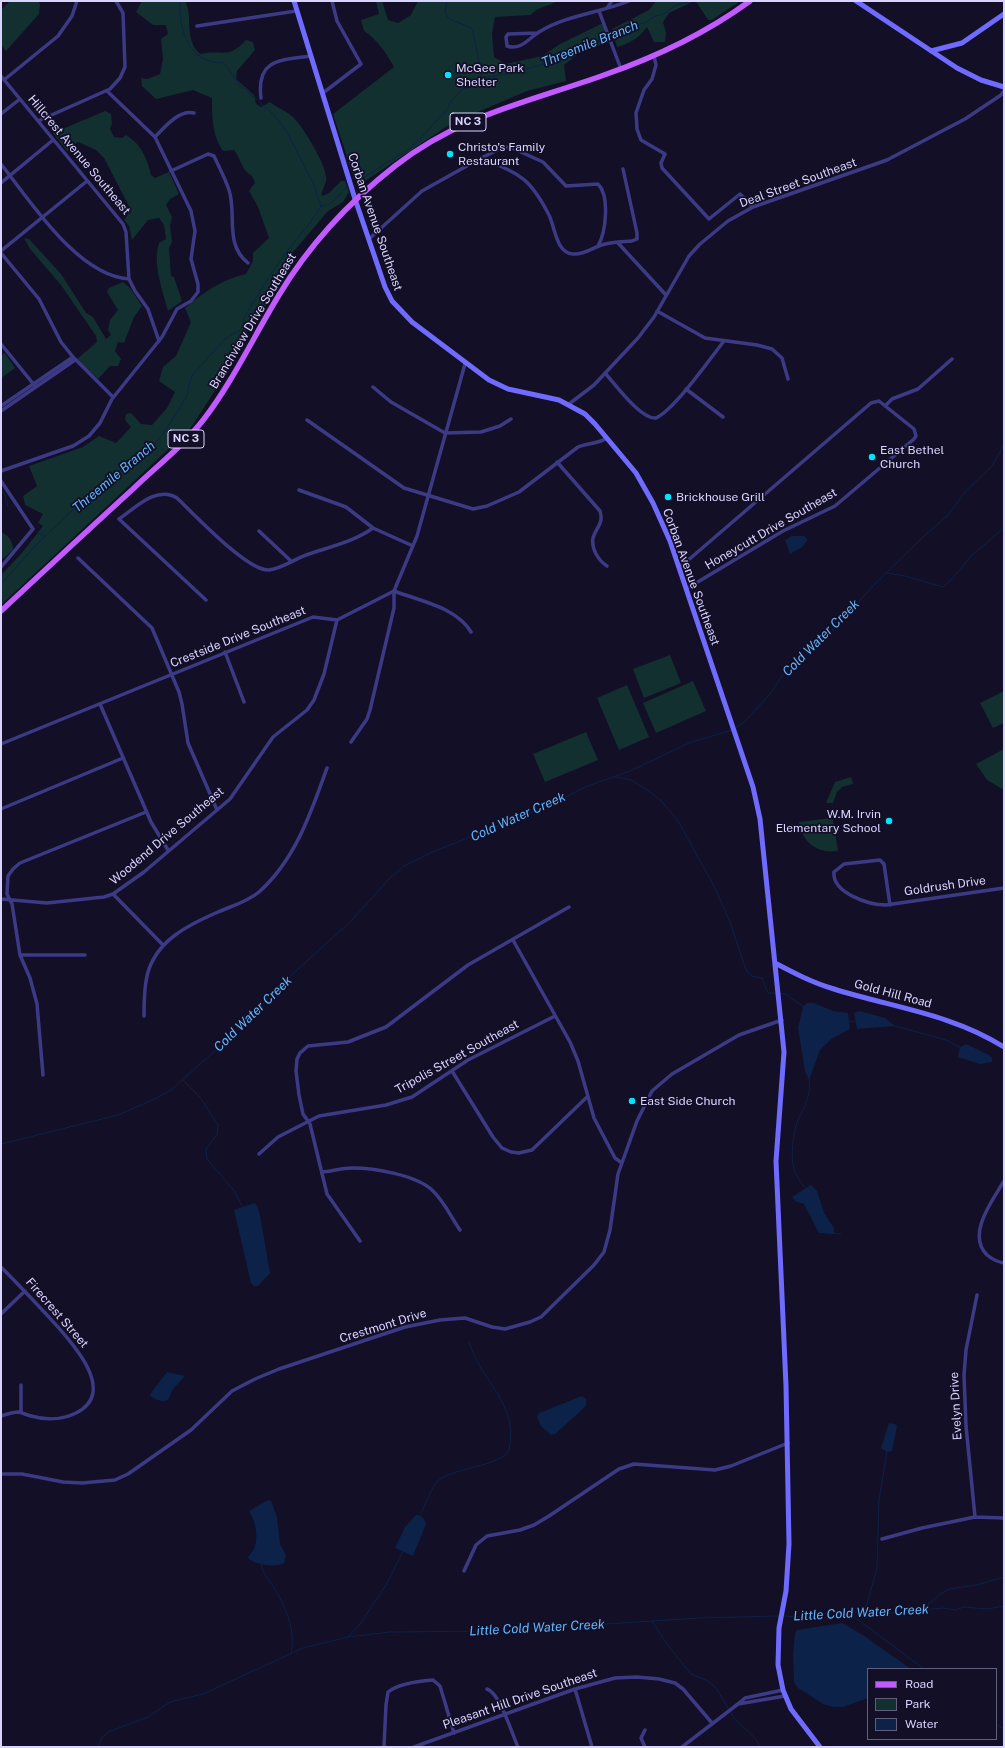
<!DOCTYPE html>
<html>
<head>
<meta charset="utf-8">
<style>
  body { margin:0 }
  #map { position:relative; width:1005px; height:1748px; overflow:hidden; background:#130f26; font-family:"Public Sans",sans-serif }
  canvas { display:block }
  .frame { position:absolute; inset:0; border:2px solid #d9d4ff; pointer-events:none }
  .legend { position:absolute; left:867px; top:1668px; width:130px; height:72px; box-sizing:border-box; background:#130f26; border:1px solid #625e7d; margin:0; padding:5px 7px; list-style:none; font-size:12px; color:#d9d4ff }
  .legend li { display:flex; align-items:center; gap:8px; height:20px }
  .legend b { width:20px; border:1px solid #625e7d }
</style>
</head>
<body>
<div id="map">
<canvas width="1005" height="1748"></canvas>
<div class="frame"></div>
<ul class="legend">
<li><b style="height:5px;background:#c25bff"></b>Road</li>
<li><b style="height:11px;background:#12302f"></b>Park</li>
<li><b style="height:11px;background:#0c2248"></b>Water</li>
</ul>
</div>
<script>
const ctx = document.querySelector('canvas').getContext('2d');
ctx.lineJoin = 'round';
function fill(path, color) {
  ctx.fillStyle = color;
  ctx.fill(path, 'evenodd');
}
function trace(path, color, width, dash) {
  ctx.strokeStyle = color;
  ctx.lineWidth = width;
  ctx.lineCap = dash ? 'butt' : 'round';
  ctx.setLineDash(dash || []);
  ctx.stroke(path);
}
function drawText(font, color, halo, rows, align = 'center') {
  ctx.font = font + ' "Public Sans",sans-serif';
  ctx.lineWidth = 3.5;
  ctx.setLineDash([]);
  ctx.textBaseline = 'middle';
  ctx.strokeStyle = halo;
  ctx.fillStyle = color;
  for (const [text, x, y, turn = 0] of rows) {
    ctx.save();
    ctx.translate(x, y);
    ctx.rotate((+turn || 0) * Math.PI / 180);
    ctx.textAlign = isNaN(turn) ? turn : align;
    if (halo) ctx.strokeText(text, 0, 0);
    ctx.fillText(text, 0, 0);
    ctx.restore();
  }
}
const green = new Path2D(`
  M10,1H38L40,4L39,14L6,51L1,45V10Z
  M142,1H185C194,18 183,38 200,54C224,49 227,60 246,40L253,42L255,50L237,71L236,79L254,95L256,104L261,107L270,102C277,108 287,111 293,117C303,127 324,161 326,176C328,183 321,189 322,196L329,193L341,181H345L349,192L343,202L328,211L294,251L272,285L264,312L247,332L239,346L235,360L190,429L1,605V575L21,554L43,526L38,523L43,514L25,505L23,496L37,486L29,466L83,447L99,436L116,443L131,427L125,420L126,414L131,413L141,424L152,425L167,408L175,392L159,381L163,367L176,356L191,322L185,308C202,293 223,279 246,274L253,261V253L269,238L258,207L249,191L255,183C251,172 251,177 245,170C241,165 239,156 234,150L223,151C212,135 212,117 212,98L193,90L156,99L142,86L141,78L148,79L160,74L163,59L161,39L168,34L166,25H153L136,12Z
  M376,1H382L388,20L398,23L411,15L418,1H559L538,9L530,15L495,17L492,34L494,57L506,64L542,56L560,44L603,23L609,42L580,52L564,65L566,81L527,91L452,123L359,185L356,177L354,178L333,114L394,67C386,53 378,40 364,31L361,20L379,14Z
  M656,1H740L712,20H708L697,3L694,1L669,13L663,22L666,33L665,42H654L647,27C640,37 629,44 617,47L612,29L649,10Z
  M105,111L111,114L112,124L110,129L114,137L122,138L126,135C142,145 147,158 151,175L155,178L169,172L179,194L170,199L166,205L172,217L170,226L172,242L169,248L171,276L174,277L182,301L168,311C163,291 152,264 159,243L166,239L164,225L159,218L148,220L132,240L129,226L124,220L131,210L104,158L96,150L78,142L67,151L53,133Z
  M24,238L29,239L61,274L86,313L93,317L106,339L111,335L108,330L110,320L118,310L107,292L109,288L123,282L130,288L142,306L134,317L124,343L118,342L115,351L121,359L118,366H110L98,379L77,359L97,342L96,336L61,285L30,249Z
  M5,353L15,368L1,378V355Z
  M1,532C9,535 13,542 13,550L3,559L1,557Z
  M670,655L681,683L644,698L633,669Z
  M693,681L706,711L656,733L643,703Z
  M627,685L649,737L619,750L597,698Z
  M1004,691V723L993,728L980,703Z
  M586,732L598,760L545,782L533,754Z
  M1004,749V790L987,780L976,764Z
  M851,777L853,784L842,787L837,792L833,803H826L835,782Z
  M831,818L833,820L838,851C817,854 802,842 799,822Z`);
const water = new Path2D(`
  M792,536H804L808,540L802,547L790,554L785,540Z
  M807,1003H814L833,1011L848,1013L850,1029L831,1039L820,1050L809,1080L805,1071L798,1028L803,1007Z
  M860,1011L885,1018L895,1026L857,1029L854,1013Z
  M966,1044L989,1055L992,1058V1062L980,1064L958,1057L960,1047Z
  M811,1185L817,1191L824,1213L834,1228V1234L819,1233L804,1204L795,1201L792,1197Z
  M254,1203L257,1206L260,1215L270,1273L258,1286H254L251,1283L234,1210Z
  M167,1372L185,1376L173,1389L168,1400C162,1403 155,1399 150,1396L151,1393Z
  M582,1396L586,1399V1405L584,1408L555,1434L551,1435L541,1426L537,1417L539,1413Z
  M889,1423L895,1424L897,1426L892,1451L887,1452L881,1448Z
  M268,1500L271,1501L277,1517L280,1544L286,1555L284,1563C277,1568 254,1565 248,1558C249,1554 253,1552 255,1547C258,1535 256,1522 249,1511Z
  M416,1515C422,1515 424,1518 426,1524L413,1556L395,1548L405,1527Z
  M842,1623L863,1635L911,1669H868V1698L843,1707H833L823,1704L798,1688L794,1682L793,1655L795,1633L797,1630Z`);
const stream = new Path2D(`
  M180,1C179,31 188,63 224,63L239,84L273,114L287,132L314,185L321,206
  M447,1L445,12L448,18L471,28L473,32L482,77
  M610,35L646,22L655,16L664,14L674,6L691,1
  M358,181L412,147L444,113L449,107V104L462,89C470,88 479,84 483,78L513,73L551,62L560,59L575,48L587,46L607,36
  M322,206C333,205 340,193 347,187
  M1,490L5,495L8,506
  M37,533L45,536
  M887,573L905,576L943,587L953,578L971,556L1004,528
  M1,584L36,545L74,509L123,468L142,455L162,436L187,396L189,384L193,374L225,339L240,330L243,326L244,318C257,296 270,274 286,253C297,237 311,224 321,206
  M735,729L745,721L770,694L782,676L830,633L873,586L923,537L947,516L966,491L992,466L1004,445
  M616,777L631,780L650,792L662,802L677,819L715,888L730,922L746,970L752,976L762,978L768,993H776
  M779,993L787,995L804,1007
  M848,1021L855,1022
  M895,1026L946,1040L961,1048
  M183,1080L200,1097L218,1125L217,1134L206,1149L207,1159L235,1192L242,1206
  M1,1144L118,1115L155,1099L171,1090L237,1031L286,980L350,922L390,878L404,866L435,851L548,806L585,787L630,771L689,743L732,730
  M805,1188C801,1182 796,1176 794,1169C790,1158 793,1131 798,1120C805,1106 812,1093 809,1078
  M833,1233L841,1234
  M420,1515C426,1505 430,1488 439,1480C456,1467 499,1467 509,1450C519,1403 481,1382 469,1342
  M261,1564C263,1576 271,1581 276,1591C286,1608 296,1632 291,1653
  M923,1609L940,1594L949,1589L977,1585L1004,1577
  M861,1612L867,1604L877,1568L879,1500L887,1451
  M849,1613L924,1669
  M784,1616L797,1617L841,1612L885,1613L944,1608L955,1610L964,1607L987,1609L1004,1606
  M652,1621L669,1647L691,1674L706,1680L716,1688L734,1718L756,1739L760,1747
  M348,1637L360,1624L386,1585L403,1551
  M996,1724L1004,1729
  M98,1747L102,1738L108,1732L148,1717L170,1702L203,1694L303,1648L348,1637L390,1632L496,1631L700,1618L779,1616`);
const street = new Path2D(`
  M607,8L612,1
  M599,11L621,69
  M197,26L296,11
  M538,33L508,34L506,37L507,46C521,51 529,38 539,32C566,15 600,13 629,1
  M654,56L656,65L652,79L644,90L636,113L637,129L641,140L665,154L661,163L662,168L709,219L740,194L753,207
  M1,76L123,224L126,232L129,279L135,291L148,309L159,341
  M4,80L58,36L72,16L77,1
  M323,93L361,64L337,21L332,1
  M261,98C256,59 280,60 311,56
  M1,114L20,99
  M38,121L110,89L120,78L125,67L123,13L116,1
  M155,137C164,128 179,109 194,113
  M481,158L504,147L512,148L543,162L566,186L598,184C610,196 606,232 598,246
  M1,164C31,202 78,276 129,279
  M171,171L208,154L214,156C219,167 225,178 229,190C237,214 224,244 248,263
  M1,183L53,140
  M369,239L422,191L481,158C519,174 529,176 549,215C555,227 556,253 573,254C583,255 591,249 599,246C608,242 622,242 632,241L637,239V233L623,169
  M618,243L666,295
  M1,251L87,181
  M1,253L39,299L61,342L73,357L113,397
  M657,311L705,338L757,345L772,349L782,358L788,379
  M1,344L35,386
  M605,373C615,384 641,420 656,418C675,409 709,360 724,341
  M373,387L391,402L445,433L481,432L500,426L511,419
  M686,389L723,417
  M569,404L594,385L638,338L654,317L689,256L700,244L728,221L753,207L887,160L965,119L1001,95L1004,91
  M1,406L73,357
  M885,406L892,399L918,389L952,359
  M1,411L75,360
  M307,420L404,488L473,509L487,506L519,492L578,447C588,443 598,444 607,438
  M557,462L600,511C604,524 596,527 593,538C591,549 599,561 607,566
  M1,471L73,446L89,436L100,423L112,399L162,337L177,309L191,301L198,292V284L191,259L195,231L191,211L155,137L107,91
  M1,481L33,529L1,567
  M299,490L346,507L373,528L413,546
  M259,531L291,561
  M78,558L152,628L179,692L182,704L188,743L217,810
  M679,568L871,403L879,401L914,429L916,436L914,439L835,506L783,531L686,589
  M206,600L119,519C135,508 157,485 177,498C194,514 248,572 269,570C284,568 297,557 312,553C333,546 355,541 373,528
  M225,652L244,702
  M100,704L151,822L168,850
  M351,742L367,719L370,710L394,608V591C420,601 456,607 471,632
  M1,744L313,617L337,620L394,591L417,536L465,364
  M1,809L123,758
  M113,894L163,945
  M1,899L47,903L104,897L113,894L144,872L230,799L273,737L307,710L314,700L324,674L337,620
  M890,905L884,864L880,860L844,864L834,872C832,893 869,905 886,905L1004,888
  M513,940L570,1042L578,1061L594,1118L615,1158L622,1163
  M20,955H85
  M144,1016C144,1003 144,989 147,976C155,941 188,925 218,912C232,906 247,902 259,892C295,860 311,813 327,768
  M452,1071L493,1137L502,1148L511,1152L519,1153L532,1150L587,1097
  M43,1075L37,1004L30,978L20,955L12,904L7,894L8,876L13,869L20,863L146,812
  M259,1154L278,1137L319,1116L386,1105L412,1097L468,1060L555,1016
  M322,1172C332,1171 342,1168 352,1168C374,1168 416,1175 432,1190C444,1201 451,1217 460,1230
  M1004,1181C993,1200 966,1234 987,1255C992,1259 997,1262 1004,1263
  M360,1241L327,1194L310,1124L303,1114L299,1095L296,1071L297,1059L300,1053L308,1046L348,1042L386,1027L468,965L569,907
  M1,1267C17,1283 32,1299 47,1315C66,1336 121,1391 76,1413C62,1420 45,1420 31,1416C27,1415 23,1413 19,1412C13,1412 7,1414 1,1416
  M1,1314L25,1291
  M21,1385V1412
  M1,1474H22L63,1482L82,1483L115,1480L128,1474L191,1430L232,1391L255,1379L279,1369L405,1327L440,1320L465,1318L492,1327L505,1329L530,1322L541,1317L594,1265L604,1252L610,1230L618,1174L637,1121L652,1091L672,1074L715,1049L739,1035L782,1020
  M975,1517L966,1426L964,1375L966,1350L977,1295
  M882,1539L922,1528L975,1517L1004,1518
  M464,1571L476,1545L487,1536L520,1530L534,1525L549,1516L619,1469L634,1464L715,1470L731,1466L788,1443
  M487,1689C500,1693 512,1734 518,1747
  M575,1689L592,1747
  M783,1690L745,1698L738,1704L785,1696
  M645,1730L641,1738L645,1747
  M384,1747L386,1705L388,1692C399,1683 420,1681 433,1680L440,1686L454,1733
  M414,1747L575,1689L615,1678L637,1677L659,1679L675,1683L683,1689L712,1723
  M682,1747L738,1704`);
const secondary = new Path2D(`
  M294,1L355,199L385,287L392,301L412,322L489,380L508,389L559,400L585,414L595,424L636,473L653,503L670,541L753,787L760,819L784,1052L776,1161L786,1386L789,1544L786,1591L779,1628L778,1665L783,1690L791,1709L820,1747
  M856,1L957,68L981,80L1004,87
  M931,51L962,43L1004,14
  M775,963C794,973 813,983 834,989C891,1007 952,1014 1004,1047`);
const primary = new Path2D(`
  M1,611C45,570 89,529 133,489C157,466 184,445 204,419C233,381 254,336 279,295C309,245 349,202 395,166C460,115 529,102 604,75C656,57 706,33 750,1`);
const markers = [
  [448,75,4,"#00e5ff"],
  [450,154,4,"#00e5ff"],
  [872,457,4,"#00e5ff"],
  [668,497,4,"#00e5ff"],
  [889,821,4,"#00e5ff"],
  [632,1101,4,"#00e5ff"]
];
const shields = [
  [468,122,36],
  [186,439,36]
];
const shieldNames = [
  ["NC 3",468,122],
  ["NC 3",186,439]
];
const poiNames = [
  ["McGee Park",456,68],
  ["Shelter",456,82],
  ["Christo's Family",458,147],
  ["Restaurant",458,161],
  ["East Bethel",880,450],
  ["Church",880,464],
  ["Brickhouse Grill",676,497],
  ["W.M. Irvin",881,814,"right"],
  ["Elementary School",881,828,"right"],
  ["East Side Church",640,1101]
];
const streetNames = [
  ["Hillcrest Avenue Southeast",79,155,50],
  ["Deal Street Southeast",798,183,-20],
  ["Corban Avenue Southeast",375,222,71],
  ["Branchview Drive Southeast",253,321,-59],
  ["Honeycutt Drive Southeast",771,529,-30],
  ["Corban Avenue Southeast",691,577,70],
  ["Crestside Drive Southeast",238,637,-22],
  ["Woodend Drive Southeast",167,836,-40],
  ["Goldrush Drive",945,886,-8],
  ["Gold Hill Road",893,994,15],
  ["Tripolis Street Southeast",457,1057,-29],
  ["Firecrest Street",57,1313,49],
  ["Crestmont Drive",383,1326,-17],
  ["Evelyn Drive",956,1406,-93],
  ["Pleasant Hill Drive Southeast",520,1699,-19]
];
const waterNames = [
  ["Threemile Branch",590,44,-22],
  ["Threemile Branch",114,477,-40],
  ["Cold Water Creek",821,638,-45],
  ["Cold Water Creek",518,817,-24],
  ["Cold Water Creek",253,1014,-44],
  ["Little Cold Water Creek",861,1613,-3],
  ["Little Cold Water Creek",537,1628,-3]
];
fill(green, '#12302f');
fill(water, '#0c2248');
trace(stream, '#0c2248', 1);
trace(street, '#3d3a85', 3.5);
trace(secondary, '#6f6bff', 5);
trace(primary, '#c25bff', 5.5);
for (const [x, y, r, color] of markers) {
  const dot = new Path2D();
  dot.arc(x, y, r, 0, 2 * Math.PI);
  ctx.fillStyle = color;
  ctx.fill(dot);
  trace(dot, '#130f26', 1.5);
}
for (const [x, y, w] of shields) {
  const box = new Path2D();
  box.roundRect(x - w / 2, y - 9, w, 18, 3);
  ctx.fillStyle = '#130f26';
  ctx.fill(box);
  trace(box, '#d9d4ff', 1);
}
drawText('bold 11px', '#d9d4ff', null, shieldNames);
drawText('12px', '#d9d4ff', '#130f26', poiNames, 'left');
drawText('12px', '#d9d4ff', '#130f26', streetNames);
drawText('italic 13px', '#62b6ff', '#130f26', waterNames);
</script>
</body>
</html>
